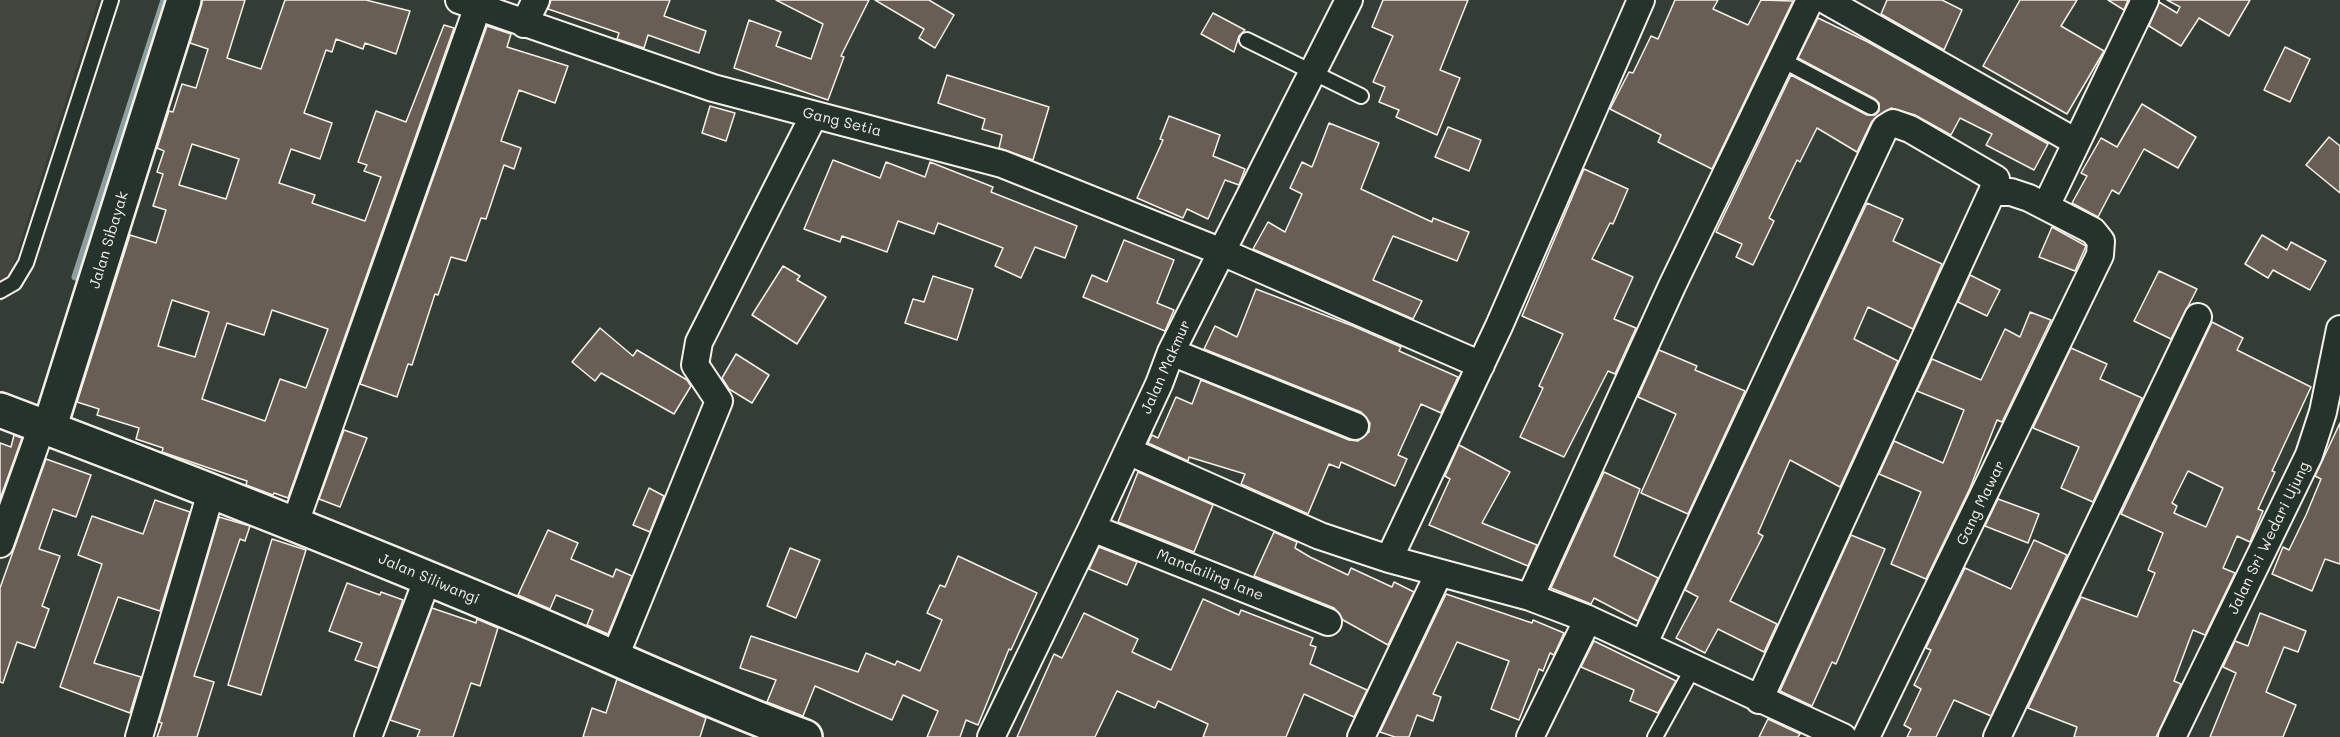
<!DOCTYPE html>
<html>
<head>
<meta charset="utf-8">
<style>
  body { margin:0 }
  canvas { display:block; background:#333c35 }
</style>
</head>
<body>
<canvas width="2340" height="737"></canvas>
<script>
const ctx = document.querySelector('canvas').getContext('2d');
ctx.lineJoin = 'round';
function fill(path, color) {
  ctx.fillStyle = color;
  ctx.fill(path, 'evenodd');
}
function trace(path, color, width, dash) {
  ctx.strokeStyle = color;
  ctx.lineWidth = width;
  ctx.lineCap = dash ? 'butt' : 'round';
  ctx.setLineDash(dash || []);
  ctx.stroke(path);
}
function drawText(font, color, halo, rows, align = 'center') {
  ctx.font = font + ' Mali,sans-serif';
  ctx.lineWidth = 5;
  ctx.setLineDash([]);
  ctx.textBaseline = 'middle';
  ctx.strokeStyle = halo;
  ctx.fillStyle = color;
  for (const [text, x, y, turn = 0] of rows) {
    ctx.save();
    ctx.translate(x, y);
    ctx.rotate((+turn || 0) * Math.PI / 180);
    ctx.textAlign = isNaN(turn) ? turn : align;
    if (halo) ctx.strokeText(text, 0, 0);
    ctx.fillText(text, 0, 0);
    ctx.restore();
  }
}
const built = new Path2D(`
  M0,0H98L1,303L0,302Z`);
const stream = new Path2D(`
  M75,277L164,0`);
const building = new Path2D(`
  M202,0H245L227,58L261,69L285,0H366L410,11L396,54L365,43L363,49L336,39L332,52L326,50L304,113L332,123L320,159L291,149L279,183L315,195L312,203L365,221L381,177L364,171L367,165L358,162L376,111L406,122L444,25L454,28L288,498L274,493L273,495L246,485L247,481L162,452L163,448L136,439L139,428L97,415L99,409L77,402L130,235L156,243L166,210L153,206L163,174L157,172L164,151L157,148L169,111L173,112L182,84L196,88L208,49L190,43ZM192,144L239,159L226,199L179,185ZM172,300L209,312L195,357L158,346ZM272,310L328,329L306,388L280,379L265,421L202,399L227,323L264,335Z
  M551,0H670L664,16L706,31L699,53L648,35L644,48L617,39L619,33L548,9Z
  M776,0H869L841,56L844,57L828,100L734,68L749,20L781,32L776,46L811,59L823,24Z
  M875,0H929L954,15L935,48L919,38L924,29Z
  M1383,0H1468L1440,70L1460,78L1437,135L1396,117L1399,110L1379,102L1385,87L1373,82L1393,36L1372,27Z
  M1675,0H1718L1713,9L1748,25L1761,0L1793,1L1712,169L1658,142L1661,135L1610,109L1629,72L1633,73L1651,36L1658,39Z
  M1887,0H1942L1962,10L1944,50L1881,14Z
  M2020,0H2077L2061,26L2104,51L2067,114L1983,66Z
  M2108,0H2128L2124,10Z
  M2167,0H2250L2229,36L2199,18L2181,46L2149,26L2159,2L2177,13L2180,7Z
  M1213,13L1245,30L1239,36L1234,52L1201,34Z
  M1818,18L1868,42L2048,144L2034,170L1986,145L1992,134L1960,118L1951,135L1915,115L1891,108L1872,121L1857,152L1817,128L1800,162L1797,160L1769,218L1774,221L1753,265L1736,257L1742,244L1716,232L1791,75L1867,115H1875L1879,111V103L1875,99L1798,58Z
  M487,26L511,34L507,47L568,66L555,103L519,90L501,141L521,148L514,169L504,165L486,219L481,218L466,261L451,257L438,295L435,294L412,365L408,364L397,397L360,384Z
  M2285,47L2310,59L2290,102L2264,90Z
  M947,75L1049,107L1033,160L999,148L1002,135L982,129L985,119L938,103Z
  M2142,104L2196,137L2178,168L2144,149L2119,194L2112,190L2098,217L2072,203L2087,176L2081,173L2101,138L2117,147Z
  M710,106L735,113L726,141L702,133Z
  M1169,116L1220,135L1213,156L1245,169L1239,185L1225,180L1208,219L1187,209L1183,218L1137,198L1163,140L1160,139Z
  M1329,123L1379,143L1361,189L1432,222L1433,218L1469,232L1457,261L1393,236L1373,280L1422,301L1413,319L1253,249L1268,222L1285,232L1302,194L1290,188L1302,162L1312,167Z
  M1448,127L1481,140L1469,171L1435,157Z
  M2329,137L2340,146V193L2306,165Z
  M833,160L880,178L886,162L925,177L930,162L993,187L991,192L1077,226L1065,258L1035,247L1021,278L995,266L1003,248L938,223L934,234L898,221L887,252L842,236L840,242L804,229Z
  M1584,169L1628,189L1613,224L1610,223L1592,259L1633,277L1614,319L1636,328L1615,374L1608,371L1564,457L1520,437L1543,388L1539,386L1563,334L1522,316Z
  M1867,203L1903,219L1893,241L1942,264L1913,329L1868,307L1854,339L1898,361L1840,487L1790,460L1758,533L1763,536L1730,601L1777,624L1764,652L1718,629L1705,653L1676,638L1698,597L1685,590Z
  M2052,227L2086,246L2075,271L2039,257Z
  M2262,235L2287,250L2291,242L2326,261L2310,290L2273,270L2268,278L2245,264Z
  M1124,240L1174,260L1157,303L1174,310L1165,331L1083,297L1092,275L1107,282Z
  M783,266L800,276L797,280L826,297L797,344L752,315Z
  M2159,271L2197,289L2171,339L2134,321Z
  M1970,275L2000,290L1987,316L1958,302Z
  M933,276L973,289L957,340L905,323L913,299L924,302Z
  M1256,289L1353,326L1401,347L1399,351L1458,377L1441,413L1421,404L1398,455L1407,459L1395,486L1341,462L1339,468L1329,464L1308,514L1241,484L1245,474L1189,457L1188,461L1148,443L1152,435L1158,438L1176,397L1192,404L1201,380L1349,440L1358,441L1369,432L1370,423L1361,412L1204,349L1215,326L1237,337Z
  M2030,312L2051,320L2002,422L1997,420L1970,488L1926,579L1891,564L1921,492L1879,474L1894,441L1943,463L1964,410L1917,391L1932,359L1981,380L2005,329L2020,337Z
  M2212,322L2243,338L2237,350L2311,387L2272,471L2275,472L2258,509L2263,511L2250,542L2237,536L2223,568L2235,573L2205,635L2193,630L2174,681L2181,684L2156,737H2074L2077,727L2028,708L2081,597L2137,617L2155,573L2148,570L2163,533L2121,514ZM2188,471L2223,488L2206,527L2174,513L2177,506L2172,503Z
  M600,328L633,356L637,350L687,380L691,386L674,414L601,373L595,381L572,362Z
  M2071,348L2107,364L2100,379L2142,398L2093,502L2061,488L2079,447L2033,428Z
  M1659,350L1697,366L1695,370L1745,391L1688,514L1641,493L1676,414L1638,397Z
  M736,354L769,375L752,403L729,389L722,378Z
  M2340,423V564L2325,559L2312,591L2272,574L2283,547L2289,550L2306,515L2321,479L2315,476Z
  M344,430L367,438L340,507L319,499Z
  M14,435L22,438L0,499V443L11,447Z
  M1459,445L1510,472L1482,523L1537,545L1528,566L1429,525L1450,479L1445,476Z
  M46,459L91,475L76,517L53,509L39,549L60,556L42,606L49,609L35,648L17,642L3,683L0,682V588Z
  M1138,472L1213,505L1194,552L1118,522Z
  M1604,472L1640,489L1614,556L1658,578L1638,621L1594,598L1591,604L1551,588Z
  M649,488L664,496L650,532L633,525Z
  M1998,499L2039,514L2028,543L1985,526Z
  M155,500L190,512L160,611L118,597L94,663L141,677L130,713L60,687L102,564L78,555L92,516L143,534Z
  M219,517L250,526L245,541L240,539L194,676L214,682L197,737H157L162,723L159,722Z
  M548,530L578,543L571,559L613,577L616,569L632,576L608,634L587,625L593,610L556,595L550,609L518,595Z
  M1274,532L1297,542L1295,548L1310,557L1348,575L1351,568L1392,587L1394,582L1414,592L1388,645L1343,620L1334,608L1254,576Z
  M1851,535L1885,549L1836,664L1832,662L1812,706L1780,691Z
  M272,539L306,550L261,695L228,685Z
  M2034,540L2067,555L1991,716L1954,700L1936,737H1907L1911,729L1904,725L1921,689L1914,685L1931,650L1926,648L1965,568L2011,589Z
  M1099,547L1137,562L1127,585L1089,569Z
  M790,548L820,560L796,618L767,606Z
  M958,556L1037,593L1011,650L1009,649L978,725L966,720L960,737H927L938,711L903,695L892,720L815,686L803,716L767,702L776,680L740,668L751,636L858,672L866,653L895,665L897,661L920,671L942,620L927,613L940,585L945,587Z
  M347,583L380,595L381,592L403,600L378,668L355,660L362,643L329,631Z
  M1446,594L1532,623L1533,620L1564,633L1554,655L1550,653L1543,671L1539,669L1519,720L1491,709L1509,661L1457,642L1433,694L1441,697L1433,721L1417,715L1409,737H1395L1380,732Z
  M1203,599L1239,615L1241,610L1313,638L1310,645L1316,647L1310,664L1367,690L1354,717L1304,694L1286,737H1203L1208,724L1158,701L1155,708L1117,691L1095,737H1017L1054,654L1062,658L1084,613L1138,639L1132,652L1171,670Z
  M432,608L476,623L477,619L498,628L480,686L471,683L453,737H417L420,730L390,720Z
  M2260,613L2306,631L2298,652L2284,647L2266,692L2296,705L2283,737H2210L2236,673L2223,667L2235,641L2248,646Z
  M1594,641L1676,681L1658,713L1630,701L1634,690L1581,667Z
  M617,679L706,718L700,737H583L592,708L606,713Z
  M1768,719L1800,734L1798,737H1759Z`);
const service = new Path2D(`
  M1247,40L1361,96
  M1782,60L1871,107
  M0,291L14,283L26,263L111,0
  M1655,737L1693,668`);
const minor = new Path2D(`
  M459,0L713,88L1002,164L1222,252L1481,365
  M1825,0L2076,142
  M524,24L536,0
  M2046,206L2145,0
  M1171,352L1355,426
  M1128,451L1320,536L1389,559L1530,597L1588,619L1843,737
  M295,523L478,6
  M1092,528L1328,622
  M0,544L42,426
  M1389,559L1499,326L1641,0
  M1530,597L1672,286L1810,0
  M1644,643L1885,128L1893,123L1910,129L1996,179L1992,192
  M614,659L719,401L695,365L699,342L814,115
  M1759,700L1992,192H2011L2029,198L2093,231L2101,241L2100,255L1866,737
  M139,737L211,492
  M368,737L427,580
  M991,737L1092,528L1159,384L1171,352L1349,0
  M1361,737L1439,573
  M1530,737L1588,619
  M1997,737L2198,317
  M2172,737L2309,455L2323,412L2340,329`);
const tertiary = new Path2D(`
  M0,410C178,477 355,547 530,621C621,660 711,702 805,737
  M49,429L184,0`);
const streetNames = [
  ["Gang Setia",842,122,14],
  ["Jalan Sibayak",109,240,-73],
  ["Jalan Makmur",1166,367,-66],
  ["Gang Mawar",1981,503,-64],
  ["Jalan Sri Wedari Ujung",2269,538,-64],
  ["Mandailing lane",1210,575,22],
  ["Jalan Siliwangi",429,579,23]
];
fill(built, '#43463f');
trace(stream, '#8e9fa1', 7);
fill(building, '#695e55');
trace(building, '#f4f1e8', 1.5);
trace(service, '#f4f1e8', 18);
trace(minor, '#f4f1e8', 30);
trace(tertiary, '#f4f1e8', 38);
trace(service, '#26332d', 14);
trace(minor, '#26332d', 26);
trace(tertiary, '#26332d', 33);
drawText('15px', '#f4f1e8', '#26332d', streetNames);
</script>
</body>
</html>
